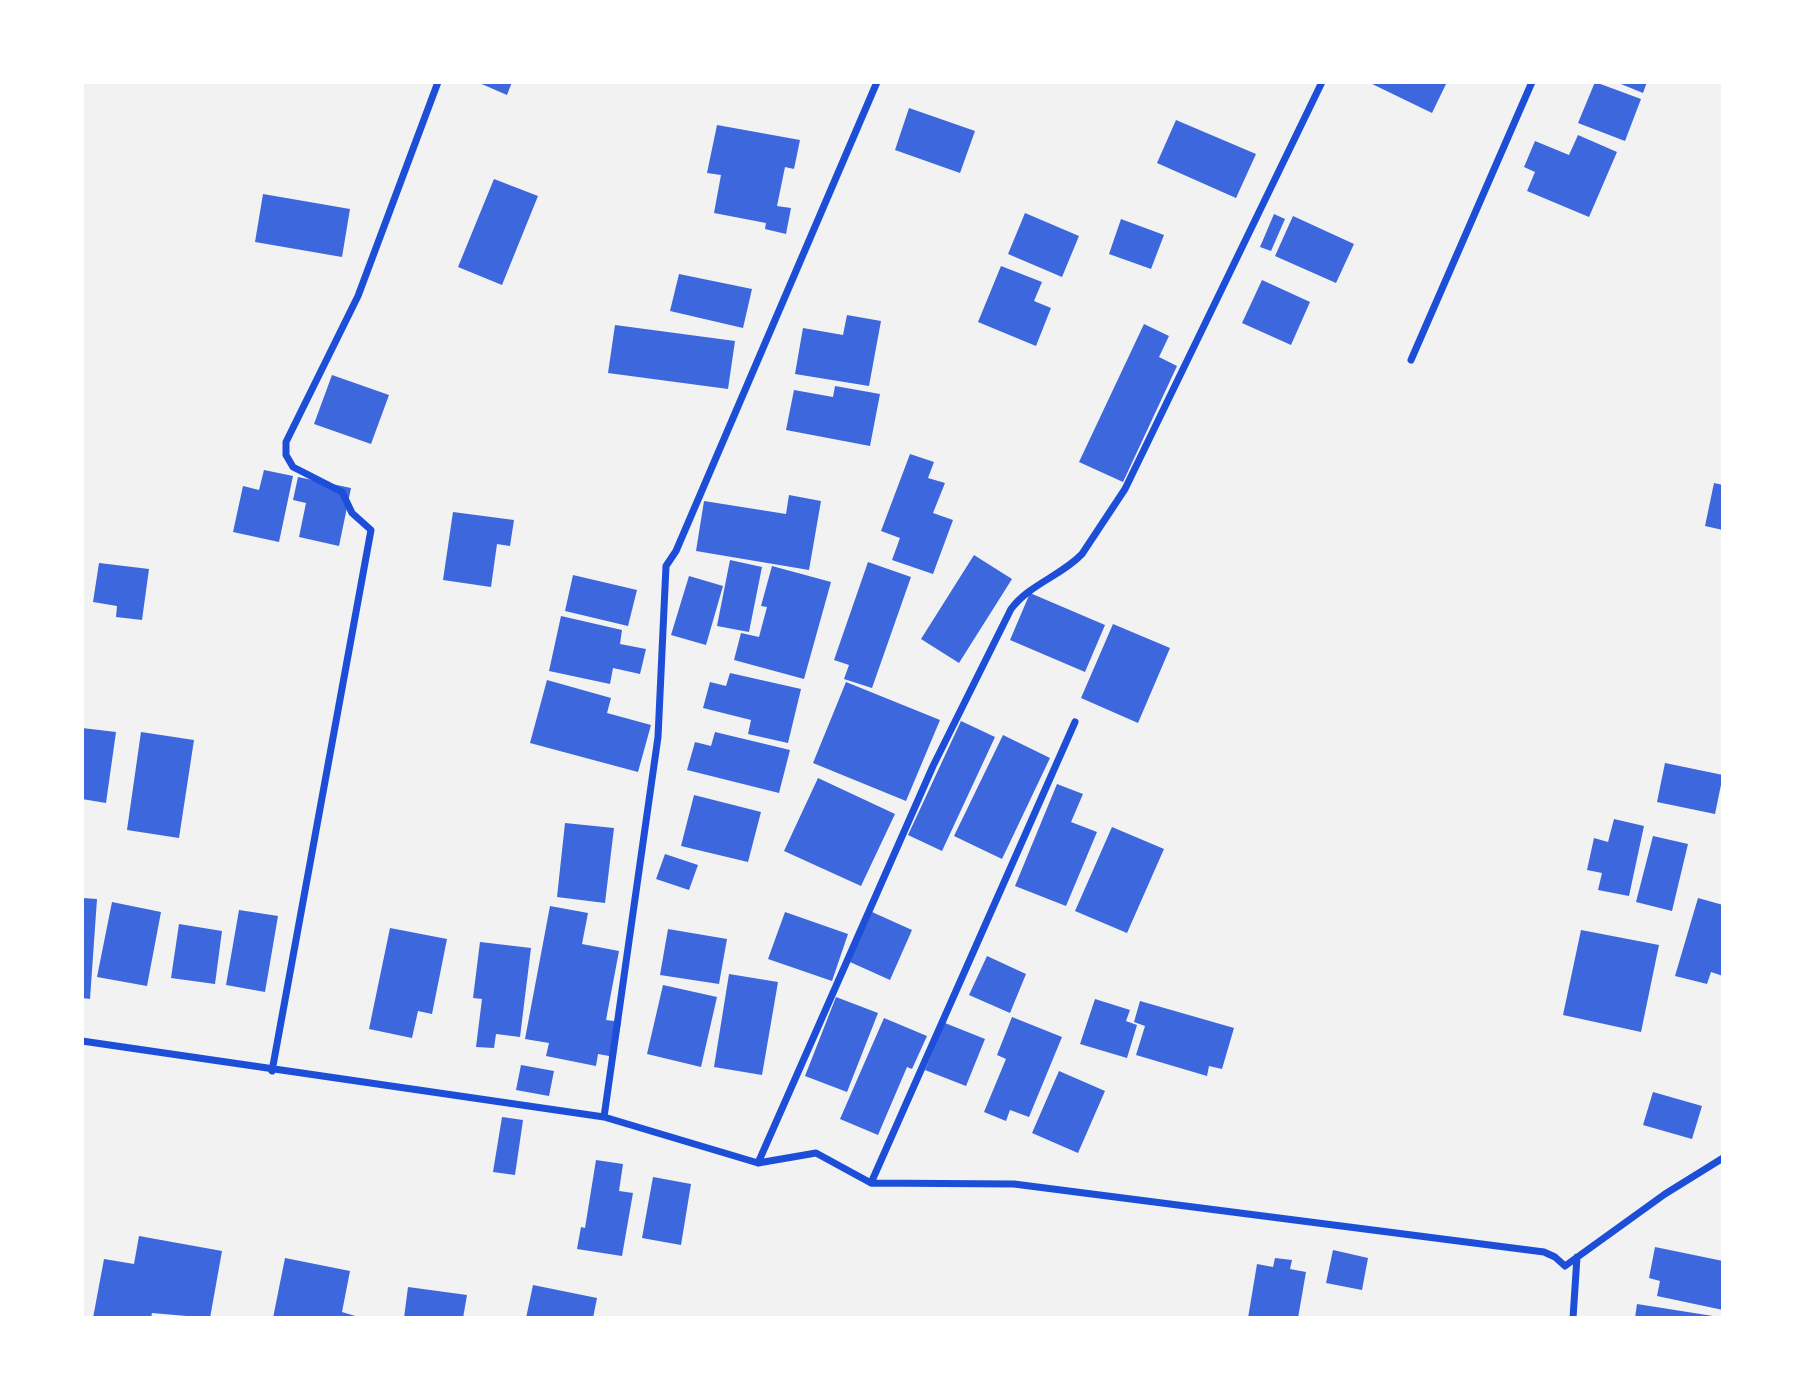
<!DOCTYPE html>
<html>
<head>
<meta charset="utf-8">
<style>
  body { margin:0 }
  #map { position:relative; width:1805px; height:1400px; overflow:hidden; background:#f2f2f2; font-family:"Open Sans",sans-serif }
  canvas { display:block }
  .frame { position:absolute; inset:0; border:84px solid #fff; pointer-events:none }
</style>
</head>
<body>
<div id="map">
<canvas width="1805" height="1400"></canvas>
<div class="frame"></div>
</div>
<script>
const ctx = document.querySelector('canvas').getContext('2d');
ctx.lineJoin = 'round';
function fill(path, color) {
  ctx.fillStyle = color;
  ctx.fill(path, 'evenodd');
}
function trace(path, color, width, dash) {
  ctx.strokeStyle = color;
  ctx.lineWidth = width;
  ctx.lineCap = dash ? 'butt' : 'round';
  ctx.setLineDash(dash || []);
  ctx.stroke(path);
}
const building = new Path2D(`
  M477,82H512L507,95Z
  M1368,82H1447L1432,113Z
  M1595,82L1641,99L1625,141L1578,123Z
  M1616,82H1647L1643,93Z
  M909,108L975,131L960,173L895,150Z
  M1176,120L1256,154L1236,198L1157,163Z
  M717,125L800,140L794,169L785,167L777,206L791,208L786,234L765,229L766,223L714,213L721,175L707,173Z
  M1578,135L1617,152L1589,217L1527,191L1535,172L1524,167L1535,141L1569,155Z
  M494,179L538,196L502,285L458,267Z
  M263,194L350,209L342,257L255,242Z
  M1025,213L1079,236L1062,277L1008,254Z
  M1274,214L1285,219L1271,251L1260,247Z
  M1293,216L1354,244L1336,283L1275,256Z
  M1121,219L1164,235L1151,269L1109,254Z
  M1001,266L1042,282L1034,301L1051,308L1036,346L978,322Z
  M679,274L752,289L743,328L670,311Z
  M1262,280L1310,302L1291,345L1242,323Z
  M847,315L881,321L869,386L795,374L803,328L843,335Z
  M1144,324L1169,336L1159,357L1177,366L1123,482L1079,462Z
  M615,325L735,341L728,389L608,373Z
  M332,375L389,395L371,444L314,424Z
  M835,386L880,394L870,446L786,430L794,390L833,397Z
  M910,454L934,462L928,478L945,483L933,513L953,520L933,574L892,560L900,538L881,531Z
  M264,470L293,476L279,542L233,532L243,486L259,490Z
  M298,477L351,488L339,546L299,537L306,503L293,500Z
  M1714,483L1723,485V530L1705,526Z
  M789,495L821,501L809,570L696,551L704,501L786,514Z
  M453,512L514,520L510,546L497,544L491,587L443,580Z
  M974,555L1012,579L959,663L921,639Z
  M730,560L762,567L749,632L717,626Z
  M868,562L911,577L872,688L844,679L849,665L834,660Z
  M99,563L149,569L142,620L116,617L117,606L93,602Z
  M772,566L831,582L804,679L734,660L741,633L759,637L767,607L761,606Z
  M573,575L637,590L628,626L565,611Z
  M689,576L723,586L706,645L671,635Z
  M1030,593L1105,625L1085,672L1010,640Z
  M561,616L622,630L620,644L646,649L640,674L613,668L610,684L549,671Z
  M1113,624L1170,648L1138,723L1081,698Z
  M730,673L801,689L788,743L748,734L751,720L703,708L710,682L726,686Z
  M547,680L611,698L607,713L651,725L638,772L530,743Z
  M846,682L940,720L906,801L813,763Z
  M961,721L995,737L942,851L908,835Z
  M82,728L116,732L106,803L82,799Z
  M141,732L194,740L179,838L127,830Z
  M715,732L790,750L779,793L687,770L695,742L711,746Z
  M1003,735L1050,758L1002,859L954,836Z
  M1665,763L1723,775L1715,814L1657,802Z
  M818,778L895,814L861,886L784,851Z
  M1057,784L1083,794L1071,822L1097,832L1066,906L1015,886Z
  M694,795L761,812L748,862L681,846Z
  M1614,819L1644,826L1629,896L1598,890L1602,873L1587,870L1594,838L1608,842Z
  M565,823L614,828L605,903L557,897Z
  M1112,827L1164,849L1127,933L1075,911Z
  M1653,836L1688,844L1672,911L1636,902Z
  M665,854L698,865L689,890L656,879Z
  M82,898L97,899L90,999L82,998Z
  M1698,898L1723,905V976L1711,972L1707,984L1675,976Z
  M112,902L161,912L147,986L97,977Z
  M550,906L588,913L582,944L619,951L606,1020L621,1022L615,1057L598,1054L596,1066L546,1056L549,1043L525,1039Z
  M239,910L278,916L265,992L226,985Z
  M785,912L848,934L832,981L768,959Z
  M872,912L912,930L890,980L850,962Z
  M179,924L222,931L215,984L171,978Z
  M390,928L447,939L432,1014L418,1011L412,1038L369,1029Z
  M668,929L727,939L719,984L660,975Z
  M1581,930L1659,945L1641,1032L1563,1015Z
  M480,942L531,948L520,1037L496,1034L494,1048L476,1047L482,999L473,998Z
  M987,956L1026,974L1010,1013L969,995Z
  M729,974L778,982L762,1075L714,1067Z
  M663,985L717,997L701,1067L647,1054Z
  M836,997L878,1013L847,1092L805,1076Z
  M1095,999L1130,1010L1126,1021L1137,1025L1127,1058L1080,1044Z
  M1140,1001L1234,1028L1222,1069L1209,1066L1207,1076L1136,1055L1145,1026L1134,1022Z
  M1012,1017L1062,1037L1029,1117L1010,1110L1006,1121L984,1112L1006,1059L997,1055Z
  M884,1018L927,1036L912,1069L907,1067L878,1135L840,1119Z
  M945,1023L985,1039L966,1086L925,1070Z
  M521,1065L554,1071L549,1096L516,1090Z
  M1059,1071L1105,1091L1078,1153L1032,1133Z
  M1653,1092L1702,1106L1692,1139L1643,1125Z
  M502,1117L523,1120L515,1175L493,1172Z
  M596,1160L623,1164L619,1191L633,1193L622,1256L577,1249L581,1227L585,1228Z
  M653,1177L691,1184L681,1245L642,1238Z
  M139,1236L222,1251L210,1318L152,1313L151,1318H93L104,1259L134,1264Z
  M1655,1247L1723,1261V1310L1657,1296L1660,1281L1649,1278Z
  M1333,1250L1368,1258L1362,1290L1326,1283Z
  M285,1258L350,1271L342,1312L362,1318H273Z
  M1275,1258L1292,1260L1290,1269L1306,1272L1298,1318H1248L1257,1264L1273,1267Z
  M533,1285L597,1298L593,1318H526Z
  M408,1287L467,1295L463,1318H404Z
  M1637,1304L1713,1316V1318H1635Z`);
const minor = new Path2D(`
  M1411,360L1532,82
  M82,1041L604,1117L758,1163L816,1153L871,1183L1014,1184L1544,1252L1555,1257L1565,1266
  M272,1071L371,530L352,513L342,492L293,467L286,455V442L358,296L438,82
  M604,1117L658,737L666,566L676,551L877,82
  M758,1163L933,766L1011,609C1030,584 1061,576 1082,554L1125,489L1322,82
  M871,1183L1075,722
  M1565,1266L1665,1194L1723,1158
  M1573,1318L1577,1257`);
fill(building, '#3d67dc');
trace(minor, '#1d4ed8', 7);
</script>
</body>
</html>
